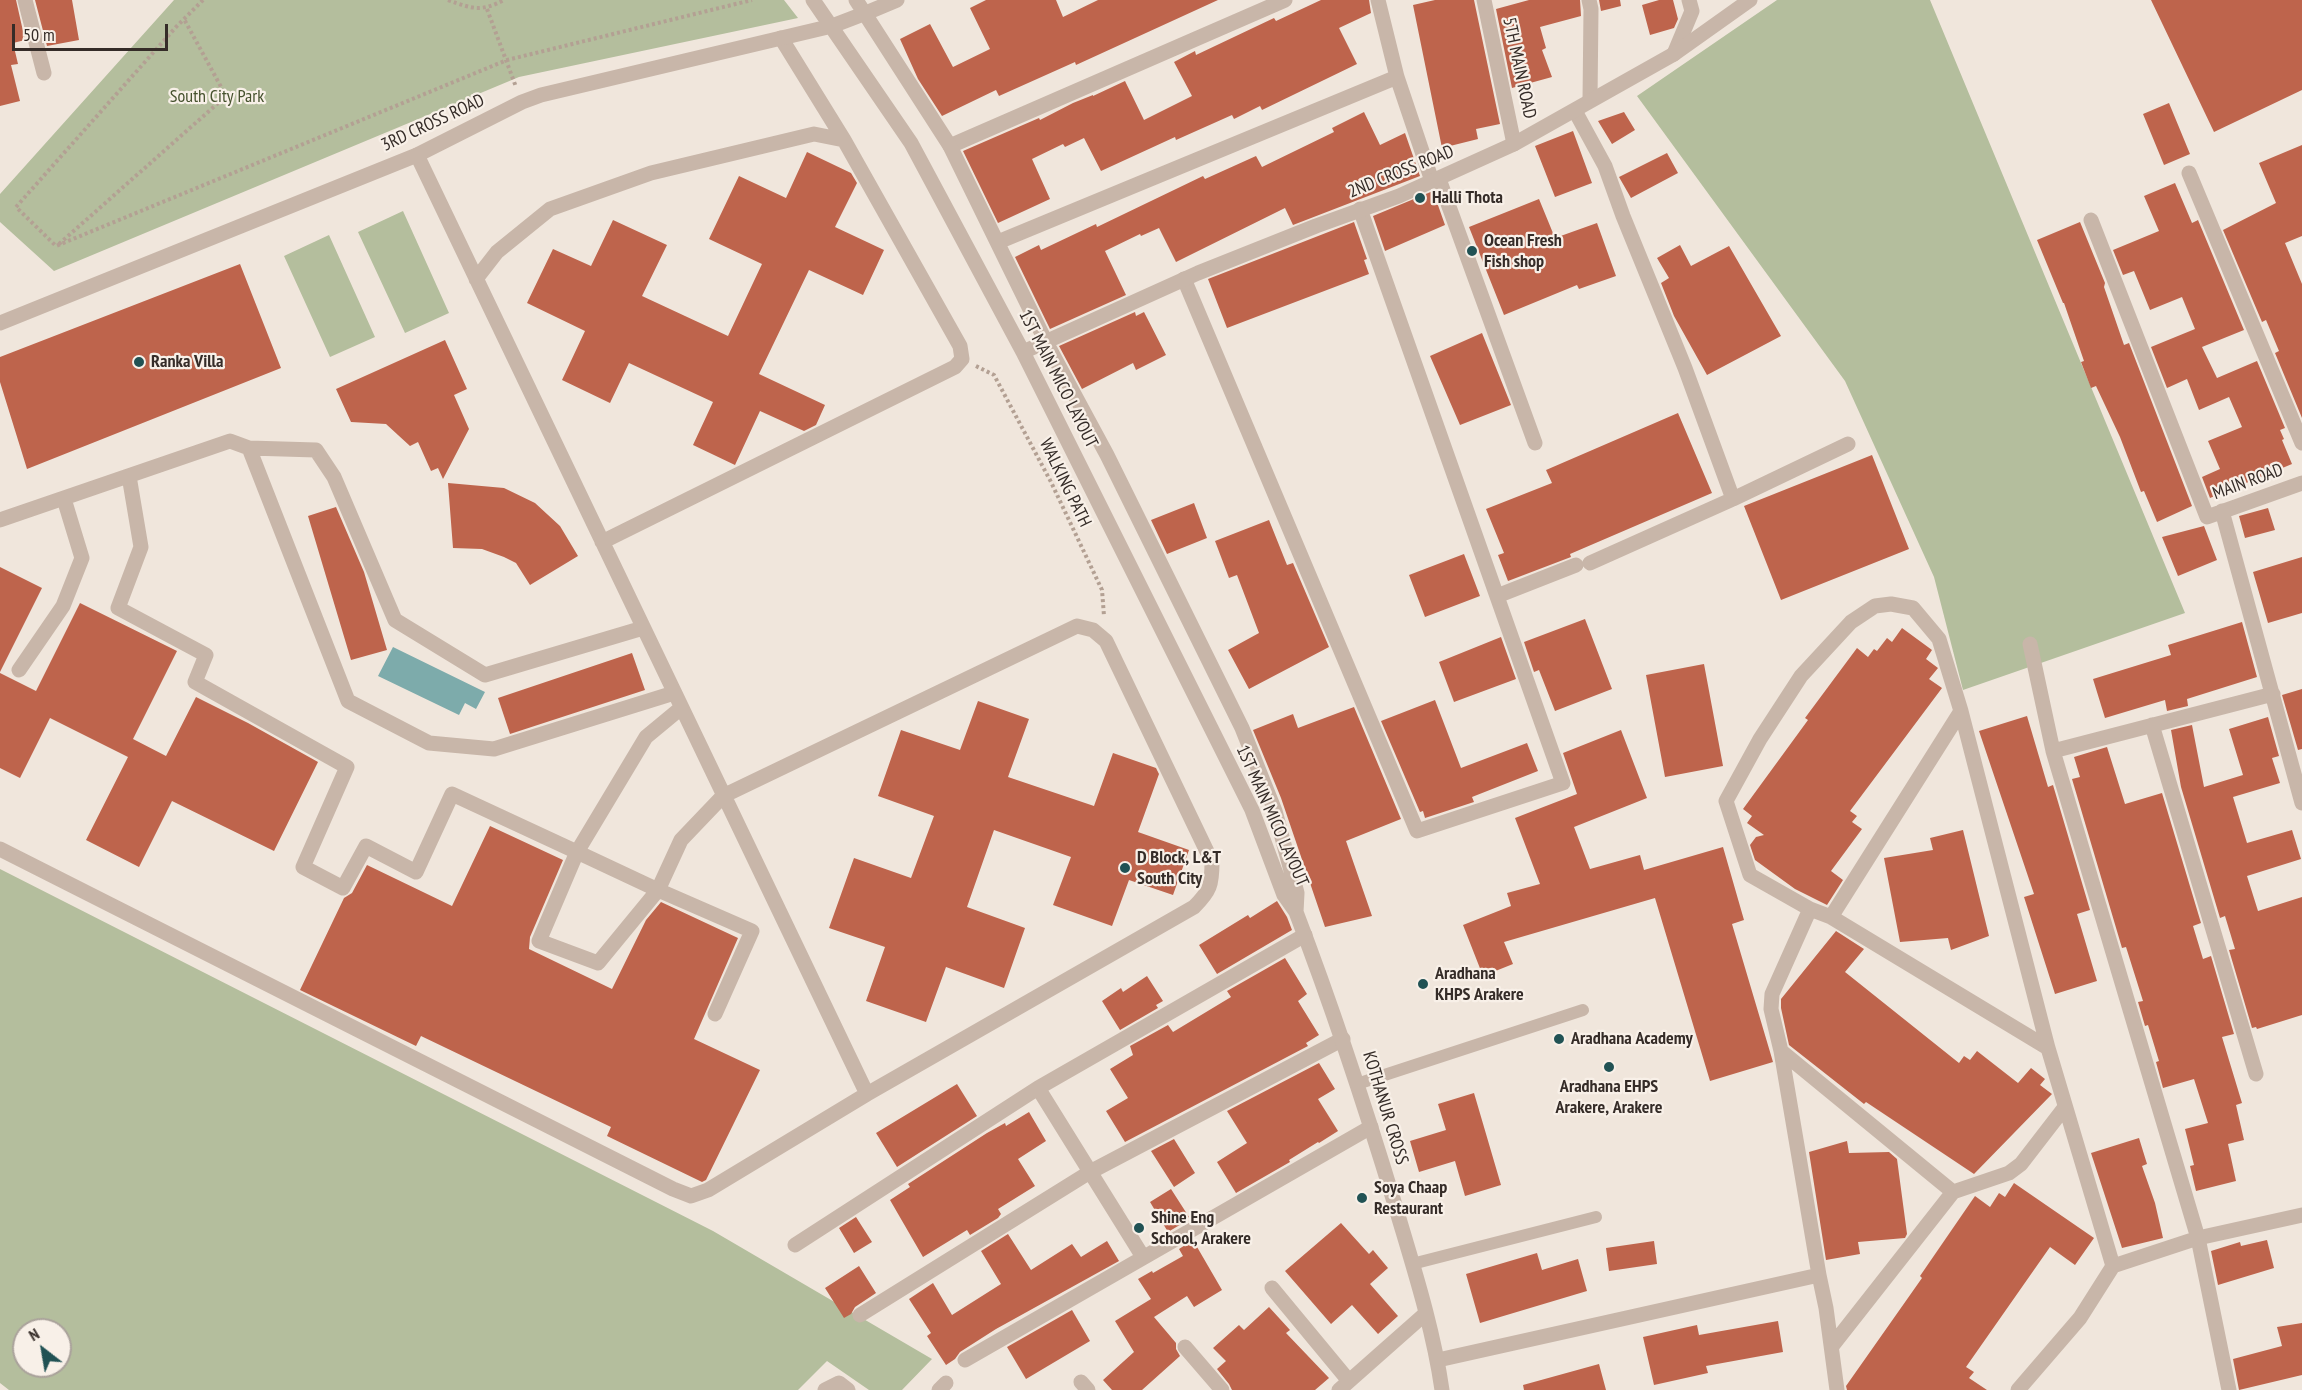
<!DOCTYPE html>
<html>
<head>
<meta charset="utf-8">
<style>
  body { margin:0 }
  #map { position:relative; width:2302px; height:1390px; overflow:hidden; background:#f0e6dc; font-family:"PT Sans Narrow",sans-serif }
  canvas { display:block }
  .north { position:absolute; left:12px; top:1318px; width:60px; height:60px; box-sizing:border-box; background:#f8f0e8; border:2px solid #aaa29b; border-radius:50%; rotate:329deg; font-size:16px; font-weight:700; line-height:24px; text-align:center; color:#352c28 }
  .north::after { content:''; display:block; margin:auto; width:21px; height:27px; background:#215254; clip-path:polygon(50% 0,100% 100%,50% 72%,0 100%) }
  .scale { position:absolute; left:12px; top:24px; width:156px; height:27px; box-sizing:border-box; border:3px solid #352c28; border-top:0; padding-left:8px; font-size:18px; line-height:21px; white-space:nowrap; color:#352c28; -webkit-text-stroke:4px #f8f0e8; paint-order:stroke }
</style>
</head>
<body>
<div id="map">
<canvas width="2302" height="1390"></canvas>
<div class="north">N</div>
<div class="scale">50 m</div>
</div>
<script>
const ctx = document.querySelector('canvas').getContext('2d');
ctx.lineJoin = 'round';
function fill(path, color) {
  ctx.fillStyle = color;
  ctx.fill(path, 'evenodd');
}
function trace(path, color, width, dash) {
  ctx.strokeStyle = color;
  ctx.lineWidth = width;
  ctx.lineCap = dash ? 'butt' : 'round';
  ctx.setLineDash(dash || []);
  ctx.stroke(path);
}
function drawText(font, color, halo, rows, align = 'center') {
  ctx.font = font + ' "PT Sans Narrow",sans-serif';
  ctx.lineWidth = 4.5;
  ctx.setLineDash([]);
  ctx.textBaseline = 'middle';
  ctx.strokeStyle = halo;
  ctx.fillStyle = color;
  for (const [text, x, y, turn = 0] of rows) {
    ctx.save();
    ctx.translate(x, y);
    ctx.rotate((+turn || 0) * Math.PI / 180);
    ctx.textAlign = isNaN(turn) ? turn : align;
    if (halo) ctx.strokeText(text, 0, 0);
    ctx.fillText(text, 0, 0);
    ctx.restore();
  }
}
const green = new Path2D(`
  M174,0H784L798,18L519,77L54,271L0,222V194Z
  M1777,0H1930L2185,613L1963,690L1934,577L1845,381L1637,96Z
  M403,211L449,313L405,333L358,232Z
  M329,235L375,337L330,357L284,256Z
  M0,869L713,1231L932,1359L902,1390H869L827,1361L798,1390H9L0,1383ZM24,1330H60V1366H24Z`);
const water = new Path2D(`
  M393,647L485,692L476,709L465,703L459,715L378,676Z`);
const building = new Path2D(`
  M0,0H16L25,40L13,43L18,64L11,65L20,101L0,106Z
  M35,0H72L79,40L47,46Z
  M986,0H1056L1063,17L1098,0H1218L1076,65L1075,62L999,96L996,90L942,116L918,79L900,39L930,24L953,67L990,49L970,8Z
  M1321,0H1369L1371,13L1339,28L1357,64L1262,110L1260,106L1234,119L1232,115L1176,140L1175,137L1101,171L1084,138L1065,147L1063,144L1032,159L1050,199L998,223L963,151L1039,118L1040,120L1073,103L1093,95V96L1125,81L1144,120L1192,96L1174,62L1195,51L1196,55L1274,18L1276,21Z
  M1435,0H1474L1500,124L1476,129L1478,139L1442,148L1413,5Z
  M1529,0H1580L1581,16L1540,27L1546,48L1542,50L1552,77L1512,88L1496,9Z
  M1599,0H1620L1621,6L1601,11Z
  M1659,0H1673L1678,19L1674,28L1650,35L1642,5Z
  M2151,0H2302V90L2214,132Z
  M2169,103L2190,154L2164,165L2143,114Z
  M1364,112L1380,145L1405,133L1420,176L1293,225L1285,208L1176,262L1159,228L1141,236L1140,234L1105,251L1126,295L1050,329L1015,257L1039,245L1041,250L1096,224L1097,227L1203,176L1205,179L1256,156L1262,167L1334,132L1332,128Z
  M1624,112L1635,130L1612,144L1598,121Z
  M1573,131L1592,183L1555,197L1535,146Z
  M2302,145V236L2285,243L2302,284V418L2275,353L2279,351L2266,320L2262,322L2223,230L2276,203L2259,163Z
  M807,152L851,173L857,183L835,227L884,250L863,295L809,270L759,374L825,405L816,425L804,431L760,411L735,465L693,445L713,402L629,363L610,403L562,380L585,331L527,303L553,249L591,266L613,220L667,245L642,296L728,336L762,264L709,239L739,176L786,198Z
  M1667,153L1678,173L1631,198L1619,177Z
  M2175,183L2192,223L2198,220L2244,330L2202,347L2217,378L2257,361L2285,428L2280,430L2284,439L2282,440L2292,464L2210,498L2202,477L2220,469L2208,441L2242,427L2229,397L2199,410L2187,379L2167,388L2151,347L2195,329L2182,297L2150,310L2134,271L2123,275L2113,250L2159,231L2144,196Z
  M1433,191L1445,225L1385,251L1373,216Z
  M1539,199L1555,238L1597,223L1616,276L1579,289L1577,285L1504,315L1469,227Z
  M1354,222L1367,259L1364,260L1369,274L1227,328L1208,279Z
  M2080,222L2105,283L2104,287L2124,345L2129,343L2192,506L2157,522L2144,491L2141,492L2120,437L2096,386L2091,388L2081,362L2084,361L2064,303H2063L2037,240Z
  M1680,245L1691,266L1729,246L1781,336L1707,375L1674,316L1661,283L1669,278L1657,258Z
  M240,264L281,368L27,469L0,382V357Z
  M1135,312L1136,316L1144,312L1166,355L1136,370L1133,363L1082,389L1059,346Z
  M1482,333L1511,405L1460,425L1430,356Z
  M445,340L467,389L454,395L469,429L443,479L438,468L431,471L418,442L410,446L386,424L351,422L336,389Z
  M1678,413L1712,493L1570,554L1571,557L1508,581L1498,555L1504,553L1486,509L1552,483L1546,470Z
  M1872,455L1909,549L1781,600L1744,506Z
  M448,483L504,488L535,503L560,526L578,556L530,585L516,563L504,557L482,549L453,548Z
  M1194,503L1207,538L1167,554L1151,520Z
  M336,507L364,572L387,650L351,660L308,516Z
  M2268,508L2275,530L2245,538L2239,516Z
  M1269,520L1287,565L1293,563L1329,647L1249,689L1228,650L1259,633L1237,575L1229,578L1215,541Z
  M2204,526L2217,560L2178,576L2162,537Z
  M1464,554L1480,596L1425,617L1409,575Z
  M2302,557V613L2268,623L2253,572Z
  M0,567L42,588L0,672Z
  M80,603L177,651L133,739L166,756L196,697L248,723L318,762L274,851L172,801L139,867L86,840L128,757L50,718L20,778L0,768V673L36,691Z
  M1585,619L1612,689L1555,711L1539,670L1534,672L1524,642Z
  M2242,622L2257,677L2187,699L2188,706L2167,711L2165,700L2105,718L2093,679L2171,655L2168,645Z
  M1902,628L1932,650L1926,659L1938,668L1929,679L1942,688L1850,811L1857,816L1852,822L1862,829L1831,871L1843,880L1827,905L1795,889L1755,860L1750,845L1756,837L1764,835L1747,823L1752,816L1743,809L1808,720L1805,718L1857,648L1868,657L1874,649L1877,651L1887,638L1892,642Z
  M1501,637L1516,679L1454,702L1439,662Z
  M632,653L645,690L510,734L498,698Z
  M1704,664L1723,766L1665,777L1646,675Z
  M2302,689V749L2298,750L2282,695Z
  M1435,700L1461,768L1527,743L1538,771L1472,797L1474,802L1425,818L1423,811L1420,812L1381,721Z
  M978,701L1029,719L1008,777L1094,806L1113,753L1156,768L1159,774L1138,832L1189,850L1173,895L1129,880L1112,926L1053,905L1071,857L994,830L967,907L1025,928L1004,988L946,967L926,1022L866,1001L885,947L829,928L854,858L911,878L934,816L878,796L901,730L960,750Z
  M1354,707L1401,819L1346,841L1372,916L1325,927L1281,798L1253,730L1293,714L1298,728Z
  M2027,716L2048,787L2053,785L2090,910L2077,914L2097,981L2055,994L2024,897L2034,894L1979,731Z
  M2268,717L2279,756L2272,758L2280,783L2233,797L2247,843L2292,830L2301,859L2247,876L2258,911L2302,897V1015L2257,1029L2256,1027L2252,1028L2229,950L2235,949L2225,916L2220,918L2181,787L2171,730L2192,725L2204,787L2243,775L2229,729Z
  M1621,730L1647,798L1574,827L1590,869L1640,855L1644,870L1723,847L1744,920L1732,924L1773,1062L1710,1081L1655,898L1504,942L1513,964L1483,976L1463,925L1511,906L1507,893L1540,884L1515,818L1577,794L1563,753Z
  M2107,747L2125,804L2162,793L2201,923L2193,926L2203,959L2211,956L2234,1034L2222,1037L2242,1103L2236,1105L2244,1140L2228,1144L2236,1181L2196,1191L2190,1166L2194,1165L2185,1129L2208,1123L2194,1079L2163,1088L2156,1062L2159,1061L2148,1025L2145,1026L2138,1002L2143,1001L2126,947L2122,948L2072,779L2080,777L2074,757Z
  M490,826L563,860L530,937L529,949L612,989L646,920L661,902L738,938L694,1039L760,1070L706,1180L702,1182L607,1136L611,1127L421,1036L416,1046L300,990L344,898L352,893L367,865L452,906Z
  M1963,830L1989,936L1951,950L1948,938L1900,942L1884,858L1933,850L1930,838Z
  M1277,901L1287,917L1292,930L1217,974L1199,945L1248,915L1250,918Z
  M1836,931L1864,949L1845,972L1959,1063L1964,1056L1970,1060L1977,1051L2018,1083L2031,1068L2045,1079L2040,1085L2052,1094L1974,1174L1866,1102L1864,1104L1789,1045L1781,1008V999Z
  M1285,958L1307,994L1298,1001L1319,1035L1306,1043L1308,1046L1125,1142L1106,1111L1128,1098L1110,1069L1133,1055L1130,1046L1168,1025L1173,1032L1231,997L1227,991Z
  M1147,976L1163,1001L1156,1005L1158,1008L1120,1030L1102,1001L1121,988L1123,992Z
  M1319,1063L1335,1089L1318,1099L1338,1131L1319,1143L1318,1142L1289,1160L1290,1162L1236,1193L1217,1162L1247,1143L1227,1111Z
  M957,1084L977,1116L897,1167L876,1133Z
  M1474,1093L1501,1185L1465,1196L1455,1161L1419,1172L1410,1141L1446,1130L1438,1104Z
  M1029,1112L1046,1141L1018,1159L1035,1186L998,1209L1001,1214L998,1218L970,1235L967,1230L923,1257L890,1200L910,1187L908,1184L987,1133L1005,1123L1006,1126Z
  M2139,1138L2147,1164L2142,1166L2155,1203L2163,1238L2122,1248L2091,1153Z
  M1174,1139L1195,1173L1174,1187L1151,1151Z
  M1847,1141L1849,1153L1889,1152L1897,1159L1907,1234L1905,1238L1858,1242L1860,1254L1826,1260L1809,1152Z
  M2014,1183L2094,1238L2075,1265L2050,1247L1966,1367L1974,1372L1969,1378L1987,1390H1847L1846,1386L1922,1278L1920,1276L1975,1196L1990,1207L1999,1193L2005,1197Z
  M1171,1189L1189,1217L1182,1221L1183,1223L1168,1232L1150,1202Z
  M856,1217L872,1242L854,1253L839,1228Z
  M1341,1223L1369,1254L1373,1250L1388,1268L1370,1284L1398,1316L1378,1334L1352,1305L1331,1324L1285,1271Z
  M1008,1234L1031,1270L1072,1244L1081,1257L1107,1241L1119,1261L996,1329L960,1352L955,1359L946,1365L927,1336L931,1333L909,1299L933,1283L952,1315L1001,1284L981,1251Z
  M1193,1240L1222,1290L1194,1307L1187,1296L1154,1317L1176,1343V1349L1180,1356L1142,1390H1112L1103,1380L1134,1352L1115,1321L1151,1299L1138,1279L1152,1271L1153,1273L1183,1256L1179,1249Z
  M2267,1240L2274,1268L2218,1285L2211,1251L2240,1242L2241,1246Z
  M1654,1241L1657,1264L1609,1271L1606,1248Z
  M1537,1253L1542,1270L1578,1259L1587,1291L1480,1323L1466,1274Z
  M859,1266L876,1293L855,1307L851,1314L844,1318L825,1288Z
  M1269,1307L1290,1330L1286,1333L1329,1378L1315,1390H1232L1229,1384L1217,1369L1226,1361L1213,1348L1239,1325L1244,1330Z
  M1072,1310L1090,1341L1026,1379L1007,1347Z
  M1778,1321L1783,1352L1706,1366L1708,1373L1654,1385L1643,1337L1697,1325L1699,1335Z
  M2302,1323V1375L2239,1390L2233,1359L2282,1346L2277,1327Z
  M1599,1364L1606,1390H1524L1523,1385Z`);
const path = new Path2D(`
  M203,0L176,27L16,207L56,246L507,60L752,0
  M448,0C473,9 481,12 504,0
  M487,9L516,87
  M59,244L226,96L184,19
  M976,366L994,375L1051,482L1102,590L1104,616`);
const service = new Path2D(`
  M1357,1084L1583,1010
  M1412,1264L1596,1217`);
const minor = new Path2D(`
  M25,0L44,73
  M1378,0L1397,77L1432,181
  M1484,0L1514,144
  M1589,0L1591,9L1590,100
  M866,13L897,0
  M781,38L844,140
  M1674,54L1692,11L1689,0
  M1575,111L1605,166L1623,216L1685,368L1733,499
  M950,146L1285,0
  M417,155L867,1094
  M2189,173L2302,443
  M1439,179L1535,443
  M2091,220L2207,517L2302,483
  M998,242L1397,77
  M476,279L497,252L550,209L651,173L814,134L844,140L960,346L962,359L955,367L602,542
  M1184,279L1417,831L1563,783L1360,209
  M249,448L348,701L429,743L494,749L674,693
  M129,476L141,547L118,608L206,655L195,682L347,767L303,867L343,888L366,846L416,872L452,794L577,852L539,941L598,963L658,890L752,931L715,1014
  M2222,511L2302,803
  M0,520L230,441L249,448L316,450L334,477L395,620L485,675L643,628
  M1590,563L1733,499L1848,444
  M1497,596L1576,565
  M2030,644L2053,751L2198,1238L2229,1390
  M19,670L63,606L82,558L64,499
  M2152,725L2256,1074
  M2053,751L2273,694
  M0,849L673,1189L691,1196L708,1190L867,1094L1194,907C1210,891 1212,885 1212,862L1106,641L1093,630L1077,626L723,796L681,840L658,890L577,852L646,737L681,708
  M1810,909L1831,917L2048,1048
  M1831,917L1961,711
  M1781,1051L1953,1192
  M1038,1088L1143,1257
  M795,1245L1038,1088L1305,935
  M1272,1288L1349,1381
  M860,1315L1090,1172L1343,1039
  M1832,1346L1953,1192L2009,1173L2021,1164L2065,1107
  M1185,1347L1222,1390
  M965,1360L1371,1127
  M1438,1360L1819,1275
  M1081,1382L1088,1390
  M825,1390L839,1383L848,1390
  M939,1390L946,1383
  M1339,1390L1425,1314
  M1837,1390L1826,1308L1819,1275L1781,1051L1771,1009L1772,994L1810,909L1750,875L1726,801L1760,739L1801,676L1851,622L1875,606L1891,604L1913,608L1939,639L1961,711L2048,1048L2113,1266
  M2018,1390L2080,1318L2113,1266L2198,1238L2302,1215`);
const tertiary = new Path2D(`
  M813,0L911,143L1023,352L1252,810L1284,895L1296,912C1333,1009 1365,1106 1395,1205C1413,1266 1433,1327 1442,1390
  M856,0L950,146L1046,342L1107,455L1242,728L1275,811L1297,893L1296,912
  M0,323L417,155L522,102L541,95L832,26L866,13
  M1023,352L1198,273L1316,226L1399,196L1514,144L1674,54L1750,0`);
const markers = [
  [1420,198,6,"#215254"],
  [1472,251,6,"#215254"],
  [139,362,6,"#215254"],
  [1125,868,6,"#215254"],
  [1423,984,6,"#215254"],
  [1559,1039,6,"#215254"],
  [1609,1067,6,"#215254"],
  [1362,1198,6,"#215254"],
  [1139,1228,6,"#215254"]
];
const streetNames = [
  ["5TH MAIN ROAD",1519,68,78],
  ["3RD CROSS ROAD",433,123,-25],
  ["2ND CROSS ROAD",1401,172,-22],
  ["1ST MAIN MICO LAYOUT",1058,379,63],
  ["MAIN ROAD",2248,482,-20],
  ["WALKING PATH",1065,483,64],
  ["1ST MAIN MICO LAYOUT",1272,816,66],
  ["KOTHANUR CROSS",1385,1108,73]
];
const parkNames = [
  ["South City Park",217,97]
];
const poiNames = [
  ["Halli Thota",1432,198],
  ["Ocean Fresh",1484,241],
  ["Fish shop",1484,262],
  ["Ranka Villa",151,362],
  ["D Block, L&T",1137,858],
  ["South City",1137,879],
  ["Aradhana",1435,974],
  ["KHPS Arakere",1435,995],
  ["Aradhana Academy",1571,1039],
  ["Aradhana EHPS",1609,1087,"center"],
  ["Arakere, Arakere",1609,1108,"center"],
  ["Soya Chaap",1374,1188],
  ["Restaurant",1374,1209],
  ["Shine Eng",1151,1218],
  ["School, Arakere",1151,1239]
];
fill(green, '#b4be9d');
fill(water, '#7dabab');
fill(building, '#be644c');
trace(path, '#b3a093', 4, [3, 3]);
trace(service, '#c8b6a9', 12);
trace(minor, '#c8b6a9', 15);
trace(tertiary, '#c8b6a9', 15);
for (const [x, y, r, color] of markers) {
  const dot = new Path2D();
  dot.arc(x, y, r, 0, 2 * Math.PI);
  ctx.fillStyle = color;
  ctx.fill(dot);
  trace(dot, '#f8f0e8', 2);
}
drawText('18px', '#352c28', '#f8f0e8', streetNames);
drawText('18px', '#46522e', '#f8f0e8', parkNames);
drawText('bold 18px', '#352c28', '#f8f0e8', poiNames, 'left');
</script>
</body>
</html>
